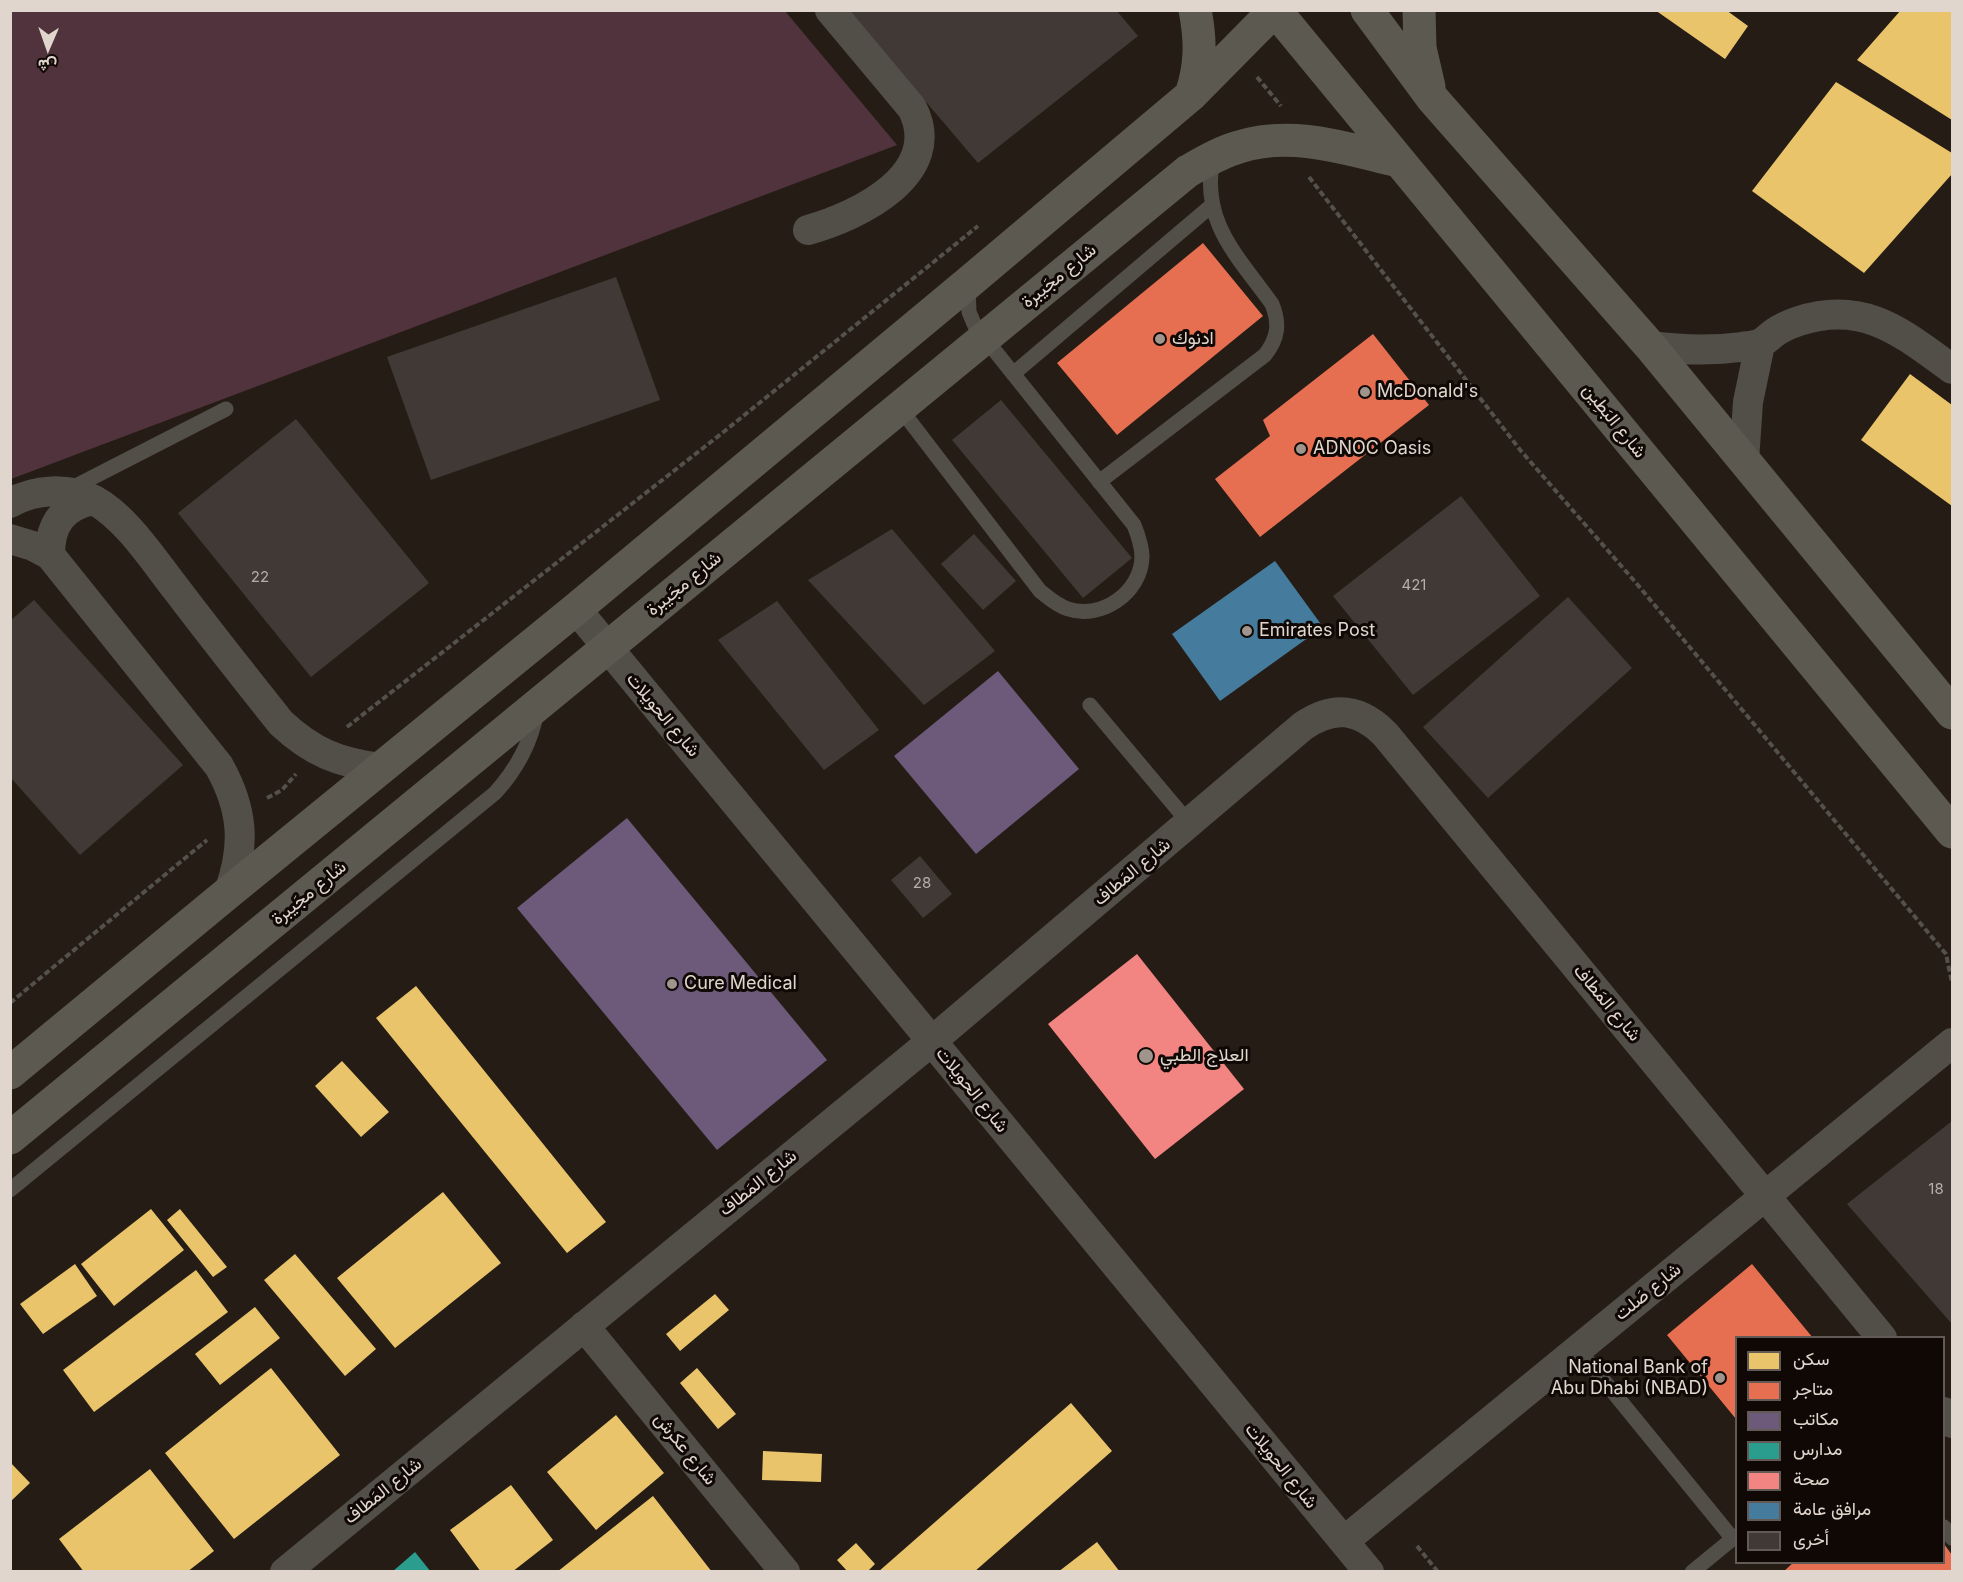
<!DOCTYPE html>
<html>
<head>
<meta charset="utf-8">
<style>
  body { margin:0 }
  #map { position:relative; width:1963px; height:1582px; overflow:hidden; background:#251d15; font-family:Inter,Vazirmatn,sans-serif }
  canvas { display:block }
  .frame { position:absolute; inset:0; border:12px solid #e1d6ce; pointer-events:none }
  .legend { position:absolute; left:1735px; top:1336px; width:210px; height:228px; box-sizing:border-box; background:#0f0804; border:2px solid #635a55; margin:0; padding:8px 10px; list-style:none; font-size:18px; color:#e1d6ce }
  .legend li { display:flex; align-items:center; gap:12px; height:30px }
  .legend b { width:30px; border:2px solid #635a55 }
  .north { position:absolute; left:18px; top:18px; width:60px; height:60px; -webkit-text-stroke:4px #0f0804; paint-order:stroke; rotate:182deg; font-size:16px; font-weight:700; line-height:24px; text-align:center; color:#e1d6ce }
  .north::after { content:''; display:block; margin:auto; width:21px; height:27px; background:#e1d6ce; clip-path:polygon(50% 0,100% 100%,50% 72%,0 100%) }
</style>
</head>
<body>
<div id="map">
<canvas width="1963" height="1582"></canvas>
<div class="frame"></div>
<ul class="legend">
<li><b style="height:16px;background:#e9c46a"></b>سكن</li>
<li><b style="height:16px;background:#e76f51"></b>متاجر</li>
<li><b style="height:16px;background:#6d597a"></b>مكاتب</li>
<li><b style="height:16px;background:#2a9d8f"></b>مدارس</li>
<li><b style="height:16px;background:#f28482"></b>صحة</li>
<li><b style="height:16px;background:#457b9d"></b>مرافق عامة</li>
<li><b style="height:16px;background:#413935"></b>أخرى</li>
</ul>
<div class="north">ش</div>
</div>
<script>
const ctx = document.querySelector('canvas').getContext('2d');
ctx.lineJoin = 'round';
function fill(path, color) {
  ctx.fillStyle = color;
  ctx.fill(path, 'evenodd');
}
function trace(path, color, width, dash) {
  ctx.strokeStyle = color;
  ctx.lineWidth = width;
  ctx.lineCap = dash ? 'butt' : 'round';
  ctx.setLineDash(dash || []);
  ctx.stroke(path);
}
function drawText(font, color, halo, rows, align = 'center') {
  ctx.font = font + ' Inter,Vazirmatn,sans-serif';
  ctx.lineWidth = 6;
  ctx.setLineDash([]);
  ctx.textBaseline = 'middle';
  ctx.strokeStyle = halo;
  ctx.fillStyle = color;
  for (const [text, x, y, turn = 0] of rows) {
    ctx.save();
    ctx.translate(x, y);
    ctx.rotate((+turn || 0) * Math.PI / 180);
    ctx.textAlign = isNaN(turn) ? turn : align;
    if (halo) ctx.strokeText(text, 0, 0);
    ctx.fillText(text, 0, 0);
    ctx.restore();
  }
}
const green = new Path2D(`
  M11,10L785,11L897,145L11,479Z`);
const homes = new Path2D(`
  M1655,10H1726L1748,26L1725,59Z
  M1901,10H1952V120L1857,60Z
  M1836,82L1952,153V174L1864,273L1752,191Z
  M1910,374L1952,405V506L1861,440Z
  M416,986L606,1222L567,1253L376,1018Z
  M342,1061L389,1112L361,1137L315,1086Z
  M443,1192L501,1263L395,1348L337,1278Z
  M151,1209L184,1250L114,1306L81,1264Z
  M180,1209L227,1267L213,1277L167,1220Z
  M295,1254L376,1349L345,1376L264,1280Z
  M75,1264L97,1296L43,1334L20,1304Z
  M196,1270L228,1312L94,1412L63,1370Z
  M715,1294L729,1310L680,1351L666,1334Z
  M255,1307L280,1338L220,1385L195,1354Z
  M271,1368L340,1455L234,1539L165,1453Z
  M697,1368L736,1414L718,1429L680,1383Z
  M1071,1403L1112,1451L974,1572H878Z
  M616,1415L664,1473L596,1530L547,1472Z
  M763,1451L822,1454L821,1482L762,1480Z
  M10,1462L30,1483L10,1502Z
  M150,1469L214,1551L187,1572H84L59,1539Z
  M511,1485L553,1540L512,1572H481L450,1530Z
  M653,1496L712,1572H557Z
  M1097,1542L1120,1572H1058Z
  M856,1543L875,1564L867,1572H848L837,1560Z`);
const shops = new Path2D(`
  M1203,243L1263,316L1117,435L1057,363Z
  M1373,334L1429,405L1260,537L1215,479L1270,436L1263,420Z
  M1752,1264L1813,1338H1736V1419L1667,1335Z
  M1944,1544L1952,1555V1572H1783L1794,1562H1944Z`);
const offices = new Path2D(`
  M998,671L1079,769L976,854L894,756Z
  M627,818L827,1060L717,1150L517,908Z`);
const schools = new Path2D(`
  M415,1552L431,1572H392Z`);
const health = new Path2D(`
  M1137,954L1244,1089L1155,1159L1048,1024Z`);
const public = new Path2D(`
  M1275,561L1323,627L1220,701L1172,634Z`);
const building = new Path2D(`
  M848,10H1116L1138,36L978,163Z
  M616,277L660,400L431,480L387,357Z
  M1001,400L1132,558L1083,598L952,440Z
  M296,419L429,583L311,677L178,513Z
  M1461,496L1540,596L1413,695L1333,596Z
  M892,529L995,651L924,705L808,580Z
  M974,534L1016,581L983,610L941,564Z
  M1568,597L1632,668L1488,798L1423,727Z
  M34,600L183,765L80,855L10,777V621Z
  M777,601L879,730L824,770L718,640Z
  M920,856L952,894L923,918L891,880Z
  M1952,1121V1324L1847,1204Z`);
const path = new Path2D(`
  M1257,77L1281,106
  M1309,177L1521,451L1637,584L1946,954L1952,983
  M347,727L721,434L978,226
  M267,798L282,790L296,774
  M10,1003L207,840
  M1417,1546L1438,1572`);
const lane = new Path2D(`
  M1013,374L1211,206
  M899,407L1040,591C1049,598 1056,605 1068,609C1101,620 1141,593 1142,557C1142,546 1138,535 1134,525L975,326L969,312L968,286
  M1099,482L1265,355C1278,338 1280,324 1272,304C1237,255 1200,222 1213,157
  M70,489L226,409
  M1090,705L1189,823
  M10,1190L495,793C517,769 531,743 537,711
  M1578,1349L1733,1539
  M1944,1527L1952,1538
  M1692,1572L1736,1536`);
const street = new Path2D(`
  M808,230C859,216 946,173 912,108L830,10
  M1650,346C1681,350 1711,351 1741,347C1747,346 1754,346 1759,344C1764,342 1770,336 1774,333C1781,328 1790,324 1799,321C1865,300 1902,333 1952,369
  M1744,461L1748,402L1760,344
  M10,503C35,489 68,487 94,500C127,518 154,561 177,590C211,635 246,679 281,723C312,752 339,763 381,768
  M10,539L33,546L50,555L219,766C243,809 246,845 229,892
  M50,555C50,523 63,507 93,500
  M576,609L1369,1572
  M584,1326L785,1572
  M1944,1412L1952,1423
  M1344,1541L1952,1043
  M285,1572L932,1041L1303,726C1334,705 1359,708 1385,734L1882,1338`);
const secondary = new Path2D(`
  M1275,10L1952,832
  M1367,10L1432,98L1650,346L1952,713
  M1419,10L1420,48L1429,87
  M1191,95C1201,66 1201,40 1195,10
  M10,1073L229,892L576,609L968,283L1191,95L1275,10
  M10,1138L1188,171C1204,162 1221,152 1239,147C1293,130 1347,149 1399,161`);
const markers = [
  [1160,339,6,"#9f958d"],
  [1365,392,6,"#9f958d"],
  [1301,449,6,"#9f958d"],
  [1247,631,6,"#9f958d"],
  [672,984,6,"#9f958d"],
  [1146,1056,8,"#9f958d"],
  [1720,1378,6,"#9f958d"]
];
const numberNames = [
  ["22",260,577],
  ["421",1414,585],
  ["28",922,883],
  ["18",1936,1189]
];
const streetNames = [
  ["شارع مجَيبرة",1059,276,-39],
  ["شارع البَطِين",1614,421,51],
  ["شارع مجَيبرة",684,584,-39],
  ["شارع الحويلات",663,715,50],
  ["شارع المَطاف",1132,872,-40],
  ["شارع مجَيبرة",309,893,-39],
  ["شارع المَطاف",1607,1003,50],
  ["شارع الحويلات",972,1090,51],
  ["شارع المَطاف",758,1183,-39],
  ["شارع صَلت",1648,1292,-39],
  ["شارع عكرش",685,1449,51],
  ["شارع الحويلات",1281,1466,51],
  ["شارع المَطاف",383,1491,-39]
];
const poiNames = [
  ["ادنوك",1172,339],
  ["McDonald's",1377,392],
  ["ADNOC Oasis",1313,449],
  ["Emirates Post",1259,631],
  ["Cure Medical",684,984],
  ["العلاج الطبي",1160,1056],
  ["National Bank of",1708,1368,"right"],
  ["Abu Dhabi (NBAD)",1708,1389,"right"]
];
fill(green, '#51333e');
fill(homes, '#e9c46a');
fill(shops, '#e76f51');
fill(offices, '#6d597a');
fill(schools, '#2a9d8f');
fill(health, '#f28482');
fill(public, '#457b9d');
fill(building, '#413935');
trace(path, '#54504b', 4, [6, 3]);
trace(lane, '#524e48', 15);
trace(street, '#524e48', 30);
trace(secondary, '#5c5951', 33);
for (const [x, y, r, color] of markers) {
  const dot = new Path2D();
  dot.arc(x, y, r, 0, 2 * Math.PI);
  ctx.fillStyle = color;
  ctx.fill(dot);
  trace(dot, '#0f0804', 2);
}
drawText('15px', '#b9afa8', null, numberNames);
drawText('18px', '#e1d6ce', '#0f0804', streetNames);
drawText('18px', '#e1d6ce', '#0f0804', poiNames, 'left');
</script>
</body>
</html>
